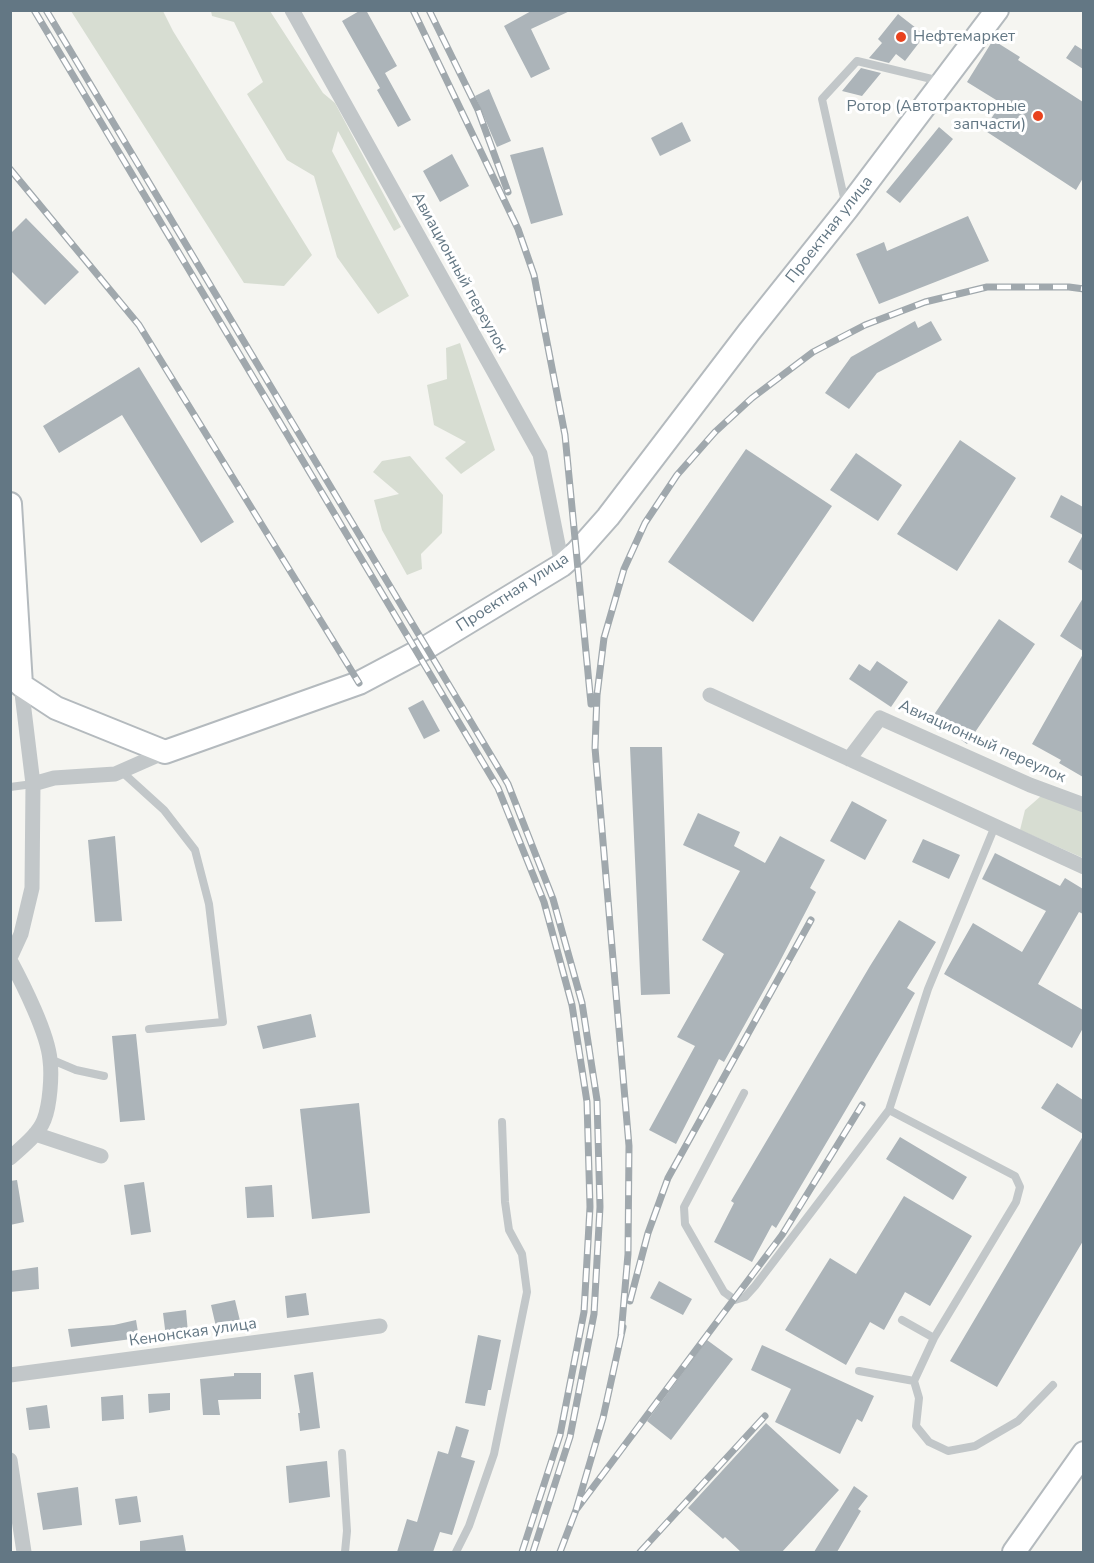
<!DOCTYPE html>
<html>
<head>
<meta charset="utf-8">
<style>
  body { margin:0 }
  #map { position:relative; width:1094px; height:1563px; overflow:hidden; background:#f5f5f1; font-family:"Nunito Sans",sans-serif }
  canvas { display:block }
  .frame { position:absolute; inset:0; border:12px solid #637784; pointer-events:none }
</style>
</head>
<body>
<div id="map">
<canvas width="1094" height="1563"></canvas>
<div class="frame"></div>
</div>
<script>
const ctx = document.querySelector('canvas').getContext('2d');
ctx.lineJoin = 'round';
function fill(path, color) {
  ctx.fillStyle = color;
  ctx.fill(path, 'evenodd');
}
function trace(path, color, width, dash) {
  ctx.strokeStyle = color;
  ctx.lineWidth = width;
  ctx.lineCap = dash ? 'butt' : 'round';
  ctx.setLineDash(dash || []);
  ctx.stroke(path);
}
function drawText(font, color, halo, rows, align = 'center') {
  ctx.font = font + ' "Nunito Sans",sans-serif';
  ctx.lineWidth = 6;
  ctx.setLineDash([]);
  ctx.textBaseline = 'middle';
  ctx.strokeStyle = halo;
  ctx.fillStyle = color;
  for (const [text, x, y, turn = 0] of rows) {
    ctx.save();
    ctx.translate(x, y);
    ctx.rotate((+turn || 0) * Math.PI / 180);
    ctx.textAlign = isNaN(turn) ? turn : align;
    if (halo) ctx.strokeText(text, 0, 0);
    ctx.fillText(text, 0, 0);
    ctx.restore();
  }
}
const green = new Path2D(`
  M71,11H163L173,31L312,255L284,286L244,283Z
  M211,11H270L323,93L335,103L401,227L394,231L338,131L332,151L409,296L378,314L337,257L314,176L287,160L247,94L263,82L234,22L212,16Z
  M460,343L495,450L461,474L445,458L466,442L434,425L427,385L447,379L446,348Z
  M410,456L443,495L442,533L421,554L422,569L407,575L382,530L374,500L399,494L373,472L382,461Z
  M1041,796L1083,811V858L1020,830L1025,810Z`);
const building = new Path2D(`
  M361,10H366L397,66L385,73L411,120L398,127L377,90L380,88L342,21Z
  M533,10H572L531,29L550,69L531,78L504,26Z
  M898,14L925,35L905,61L896,54L889,63L869,58L882,43L878,39Z
  M993,40L1020,57L1018,60L1083,102V178L1076,190L984,130L1001,103L967,82Z
  M1075,45L1083,50V69L1066,58Z
  M861,68L881,73L862,96L842,91Z
  M489,89L511,141L497,147L475,96Z
  M682,122L691,141L660,156L651,138Z
  M939,127L953,139L900,203L886,192Z
  M543,147L563,215L531,224L510,155Z
  M452,154L469,186L440,202L423,171Z
  M968,216L989,261L879,304L856,254L884,242L887,251Z
  M26,218L79,272L45,305L10,270V234Z
  M915,321L918,328L931,321L942,340L877,373L849,409L825,393L851,357Z
  M139,367L234,522L201,543L122,415L59,453L43,426Z
  M960,440L1016,478L957,571L897,534Z
  M746,449L832,506L753,622L668,562Z
  M856,453L902,485L878,521L830,490Z
  M1061,495L1083,507V571L1068,562L1083,535L1050,517Z
  M1083,598V651L1060,636Z
  M999,619L1035,644L967,744L931,719Z
  M1083,654V777L1059,763L1061,760L1032,744Z
  M877,661L908,682L891,707L849,679L859,664L870,671Z
  M423,700L440,731L424,739L408,708Z
  M630,747H662L670,994L641,995Z
  M852,801L887,820L865,860L830,841Z
  M698,813L740,832L734,846L765,863L780,836L825,860L810,888L816,892L778,965L724,1062L719,1059L676,1144L649,1130L695,1046L677,1037L724,954L702,940L740,871L683,845Z
  M115,836L122,921L95,922L88,840Z
  M923,839L960,855L949,879L912,862Z
  M995,853L1060,886L1065,878L1083,889V914L1079,912L1038,984L1083,1010V1028L1072,1048L944,974L973,923L1022,952L1046,911L982,879Z
  M899,920L936,942L907,988L915,993L776,1228L772,1225L752,1262L714,1242L734,1203L731,1201L870,966Z
  M311,1014L316,1037L263,1049L257,1026Z
  M136,1034L145,1120L120,1122L112,1036Z
  M1057,1083L1083,1100V1134L1041,1108Z
  M359,1103L370,1213L312,1219L300,1109Z
  M1083,1136V1241L997,1387L950,1361Z
  M900,1137L967,1177L953,1200L886,1159Z
  M17,1180L24,1222L10,1225V1181Z
  M144,1182L151,1232L131,1235L124,1185Z
  M272,1185L274,1217L247,1218L245,1187Z
  M904,1196L972,1236L930,1306L905,1292L884,1330L870,1322L846,1365L785,1330L830,1258L856,1274Z
  M38,1267L39,1289L10,1292V1271Z
  M659,1281L692,1299L683,1315L650,1298Z
  M306,1293L309,1315L287,1318L285,1296Z
  M235,1300L241,1325L217,1331L211,1305Z
  M186,1310L188,1333L166,1337L163,1313Z
  M136,1320L139,1338L71,1347L68,1329L114,1325Z
  M478,1335L501,1340L491,1390H488L485,1406L465,1403Z
  M707,1340L733,1359L671,1440L647,1421Z
  M762,1345L874,1396L862,1422L857,1419L840,1454L775,1422L791,1389L751,1370Z
  M313,1372L320,1428L300,1431L298,1413H300L294,1375Z
  M234,1373H261V1399L218,1400L220,1415H203L200,1379L234,1376Z
  M170,1393V1410L149,1413L148,1394Z
  M123,1395L124,1419L102,1421L101,1397Z
  M47,1405L50,1428L29,1430L26,1408Z
  M766,1423L839,1490L782,1552H741L725,1537L723,1539L688,1508Z
  M456,1426L469,1430L461,1457L475,1461L452,1535L440,1532L433,1552H397L407,1519L417,1522L438,1451L448,1454Z
  M327,1461L330,1497L289,1503L286,1466Z
  M854,1486L868,1496L858,1509L861,1511L837,1552H814Z
  M78,1487L82,1525L43,1530L37,1493Z
  M137,1496L141,1522L119,1525L115,1499Z
  M183,1535L186,1552H140V1541Z`);
const lane = new Path2D(`
  M845,202L822,99L857,61L940,81
  M121,771L164,810L195,850L209,904L223,1022L149,1029
  M10,787L33,784
  M50,1059L76,1070L104,1076
  M744,1093L684,1207L685,1224L724,1292L735,1300L745,1297L755,1286L889,1110L928,989L995,826
  M889,1110L1015,1176L1020,1187L1016,1202L934,1338
  M902,1320L934,1338L914,1381
  M859,1371L914,1381L919,1398L916,1426L929,1442L948,1451L975,1446L1018,1421L1053,1385
  M342,1453L347,1531L345,1552
  M456,1552L469,1526L494,1454L527,1292L522,1254L509,1230L505,1202L502,1122`);
const street = new Path2D(`
  M292,10L540,454L562,565
  M21,685L33,784L54,778L115,774L165,752
  M710,695L1084,867
  M849,759L880,718L1030,785L1084,805
  M10,958L21,934L32,888L33,784
  M10,960C23,984 48,1034 50,1060C52,1075 50,1105 44,1120C38,1135 22,1147 10,1158
  M35,1134L101,1156
  M10,1375L380,1326
  M10,1460L24,1552`);
const secondary = new Path2D(`
  M10,504L21,685L56,708L165,752L359,683L427,647L562,565L577,552L608,517L749,332L847,209L997,10
  M1014,1552L1084,1453`);
const rail = new Path2D(`
  M34,10L498,788L544,902L572,1005L587,1102L590,1207L584,1312L560,1435L522,1552
  M46,10L508,784L553,899L582,1003L597,1100L600,1207L594,1314L570,1437L533,1552
  M413,10L518,229L534,275L565,435L591,704
  M429,10L478,110L508,192
  M10,169L139,325L359,683
  M630,1301L648,1233L668,1178L811,920
  M621,1335L628,1254L629,1146L595,748L597,695L604,638L624,569L645,523L677,475L715,432L752,398L813,352L865,325L925,302L987,287H1069L1084,289
  M576,1510L603,1418L623,1327
  M560,1552L576,1510L782,1235L862,1105
  M640,1552L765,1416`);
const markers = [
  [901,37,6,"#e9421d"],
  [1038,116,6,"#e9421d"]
];
const poiNames = [
  ["Нефтемаркет",913,37],
  ["Ротор (Автотракторные",1026,107,"right"],
  ["запчасти)",1026,125,"right"]
];
const streetNames = [
  ["Проектная улица",830,230,-52],
  ["Авиационный переулок",459,273,61],
  ["Проектная улица",513,593,-33],
  ["Авиационный переулок",982,742,24],
  ["Кенонская улица",193,1333,-8]
];
fill(green, '#d7ddd2');
fill(building, '#acb4b9');
trace(secondary, '#b4babe', 26);
trace(lane, '#c2c7c9', 8);
trace(street, '#c2c7c9', 15);
trace(secondary, '#fff', 22);
trace(rail, '#a0a8ad', 7);
trace(rail, '#fff', 4.5, [14]);
for (const [x, y, r, color] of markers) {
  const dot = new Path2D();
  dot.arc(x, y, r, 0, 2 * Math.PI);
  ctx.fillStyle = color;
  ctx.fill(dot);
  trace(dot, '#fff', 2);
}
drawText('16px', '#637784', '#fff', poiNames, 'left');
drawText('16px', '#637784', '#fff', streetNames);
</script>
</body>
</html>
